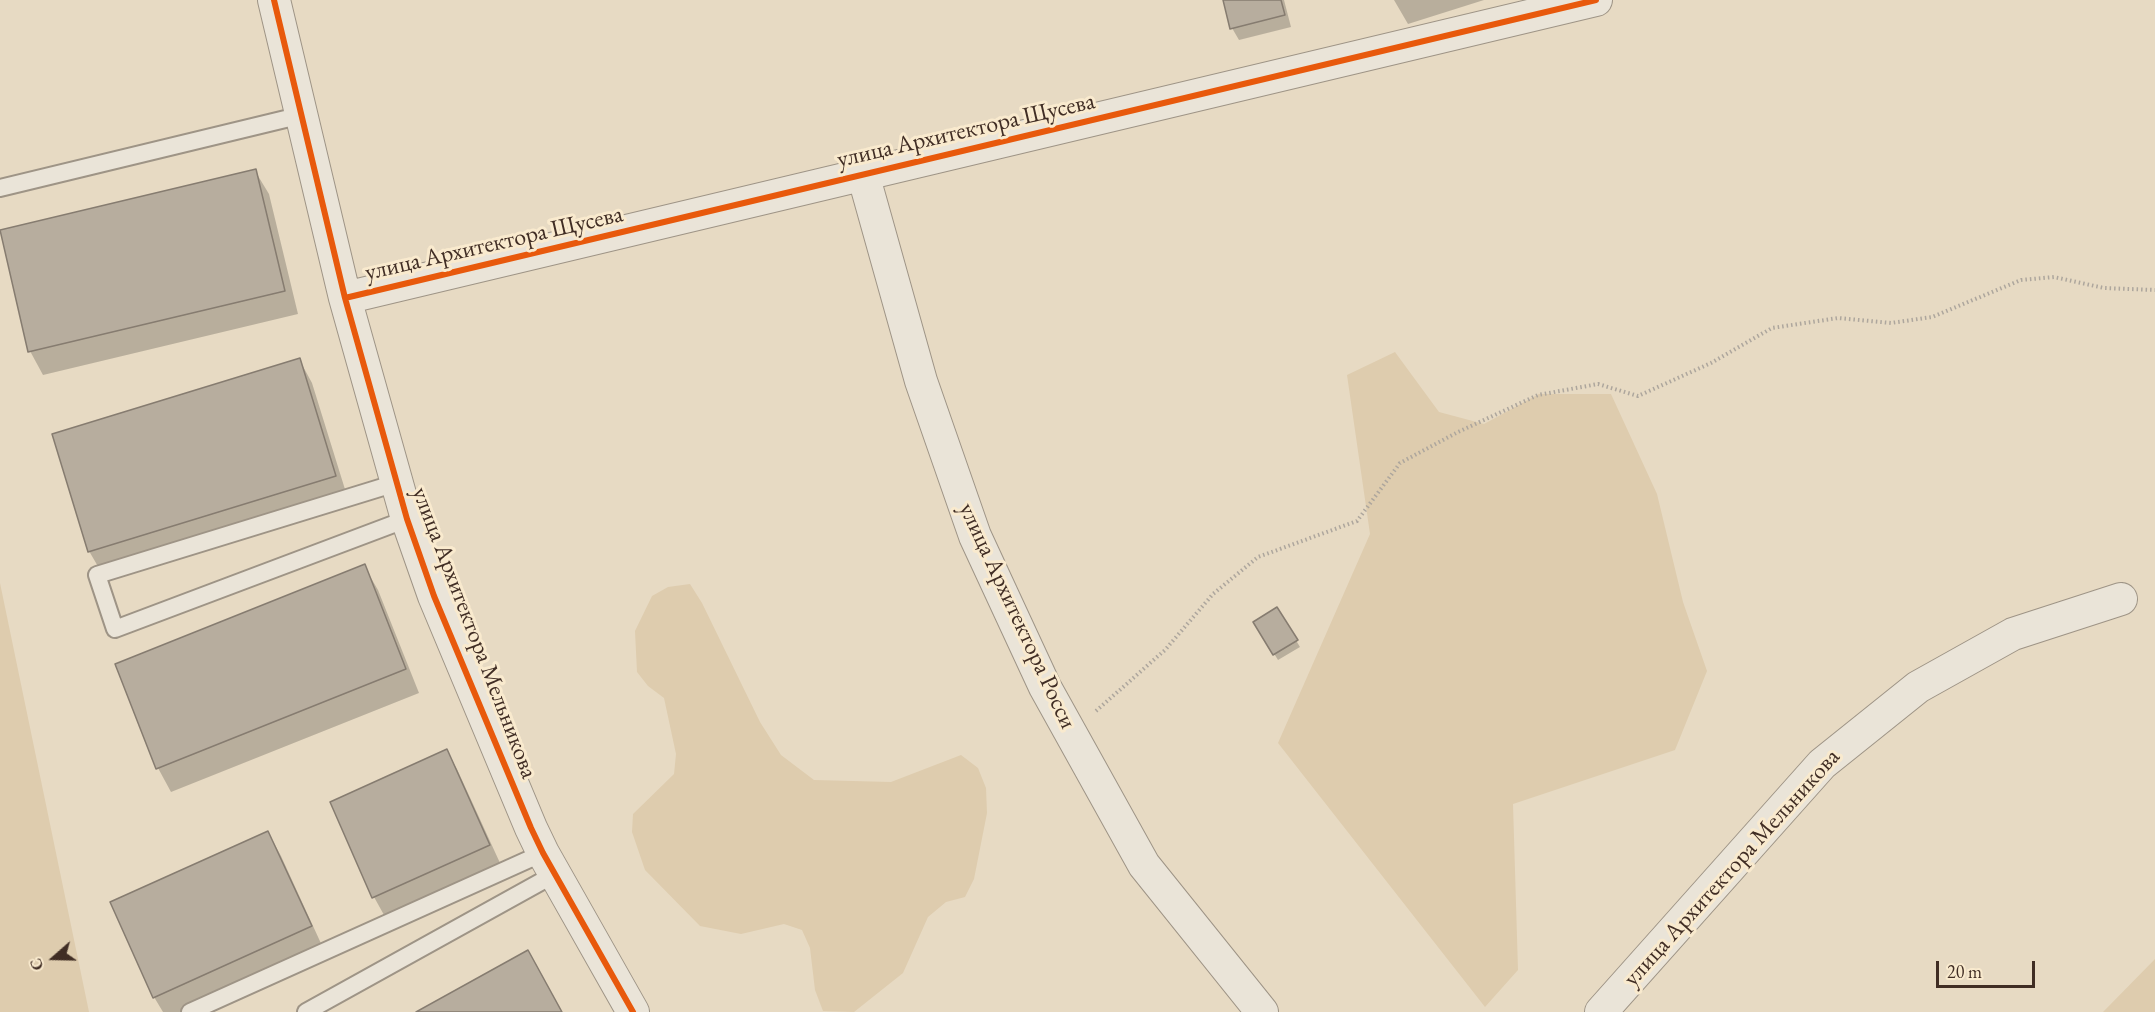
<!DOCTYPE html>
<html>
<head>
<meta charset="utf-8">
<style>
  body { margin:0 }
  #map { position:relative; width:2155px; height:1012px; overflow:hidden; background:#e7dac3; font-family:"EB Garamond",serif }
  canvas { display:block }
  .north { position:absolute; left:24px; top:928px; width:60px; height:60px; -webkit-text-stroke:4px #f9eace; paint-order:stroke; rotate:250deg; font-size:16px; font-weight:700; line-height:24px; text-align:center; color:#402d24 }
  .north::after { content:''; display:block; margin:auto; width:21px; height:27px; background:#402d24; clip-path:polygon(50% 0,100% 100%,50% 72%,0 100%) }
  .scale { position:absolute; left:1936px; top:961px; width:99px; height:27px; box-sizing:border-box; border:3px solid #402d24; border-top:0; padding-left:8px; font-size:18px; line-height:21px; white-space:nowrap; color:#402d24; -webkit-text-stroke:4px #f9eace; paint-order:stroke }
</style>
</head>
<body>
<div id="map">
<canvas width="2155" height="1012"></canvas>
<div class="north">С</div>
<div class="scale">20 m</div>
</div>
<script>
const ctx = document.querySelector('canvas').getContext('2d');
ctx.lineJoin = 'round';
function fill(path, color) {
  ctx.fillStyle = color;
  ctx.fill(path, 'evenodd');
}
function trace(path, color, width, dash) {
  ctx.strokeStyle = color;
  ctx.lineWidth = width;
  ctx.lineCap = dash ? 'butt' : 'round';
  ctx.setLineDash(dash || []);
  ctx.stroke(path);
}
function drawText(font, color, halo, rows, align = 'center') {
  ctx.font = font + ' "EB Garamond",serif';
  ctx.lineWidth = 6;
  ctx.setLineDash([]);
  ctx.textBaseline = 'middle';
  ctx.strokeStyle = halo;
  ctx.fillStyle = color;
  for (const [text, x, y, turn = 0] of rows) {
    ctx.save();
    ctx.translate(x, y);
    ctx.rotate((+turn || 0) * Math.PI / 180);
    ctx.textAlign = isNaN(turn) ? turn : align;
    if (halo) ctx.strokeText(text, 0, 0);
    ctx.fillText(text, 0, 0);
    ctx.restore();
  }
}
const green = new Path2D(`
  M1395,352L1439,412L1484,424L1539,394H1611L1657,494L1683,602L1707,671L1675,750L1513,804L1518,970L1485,1007L1278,743L1370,534L1347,375Z
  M0,583L89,1012H0Z
  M690,584L702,603L760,722L781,755L814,780L891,782L961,755L978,768L986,788L987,813L974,879L965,897L946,902L928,917L903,973L854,1012L823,1011L815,990L810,948L802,930L784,924L741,934L700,926L645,870L632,832L633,814L674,774L676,754L664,698L648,686L637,672L635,631L652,596L668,587Z
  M2155,959V1012H2103Z`);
const shadow = new Path2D(`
  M1225,0H1284L1291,27L1239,40L1232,28Z
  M1394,0H1484L1408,24Z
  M255,171L269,194L298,314L43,375L30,351Z
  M299,359L312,383L348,499L103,575L89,551Z
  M364,566L378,590L419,693L171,792L158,768Z
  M1277,609L1300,647L1278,660L1255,623Z
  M447,751L457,769L500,863L384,915L374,897Z
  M268,832L281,856L324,950L187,1012H163L154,997Z`);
const building = new Path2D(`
  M1223,0H1281L1285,15L1230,29Z
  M256,169L285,291L28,352L0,230Z
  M300,358L336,476L88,552L52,434Z
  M365,564L406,669L156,769L115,664Z
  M1277,607L1298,640L1273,655L1253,622Z
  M447,749L490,845L372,898L330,802Z
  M268,831L312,926L153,998L110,902Z
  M528,950L562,1012H416Z`);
const path = new Path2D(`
  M1096,711L1165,650L1213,594L1258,557L1357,521L1400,463L1458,432L1538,395L1598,384L1638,396L1711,363L1772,328L1838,318L1891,323L1932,317L2021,280L2054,277L2104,288L2155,290`);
const lane = new Path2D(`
  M0,188L302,115
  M396,483L97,575L115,629L407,519
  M190,1012L543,853
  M306,1012L555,874`);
const street = new Path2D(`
  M274,0L345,298L407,519L434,596L531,828L543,853L633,1012
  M863,174L921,381L975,536L1045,687L1144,865L1262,1012
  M345,298L1596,0
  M1601,1012L1822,764L1918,687L2013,634L2121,599`);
const cycleway = new Path2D(`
  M274,0L345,298L407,519L434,596L531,828L543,853L633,1012
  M345,298L1596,0`);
const streetNames = [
  ["улица Архитектора Щусева",966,131,-13],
  ["улица Архитектора Щусева",494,244,-13],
  ["улица Архитектора Росси",1017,616,65],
  ["улица Архитектора Мельникова",474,633,69],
  ["улица Архитектора Мельникова",1732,868,-48]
];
fill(green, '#deccae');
fill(shadow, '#0003');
fill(building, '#b7ad9e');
trace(building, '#867c70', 1.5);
trace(lane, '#9e9486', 20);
trace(street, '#9e9486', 34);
trace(path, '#ada69d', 4, [1.5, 3]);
trace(lane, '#eae4d8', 16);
trace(street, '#eae4d8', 32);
trace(cycleway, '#e8590c', 6);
drawText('24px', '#402d24', '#f9eace', streetNames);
</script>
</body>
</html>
